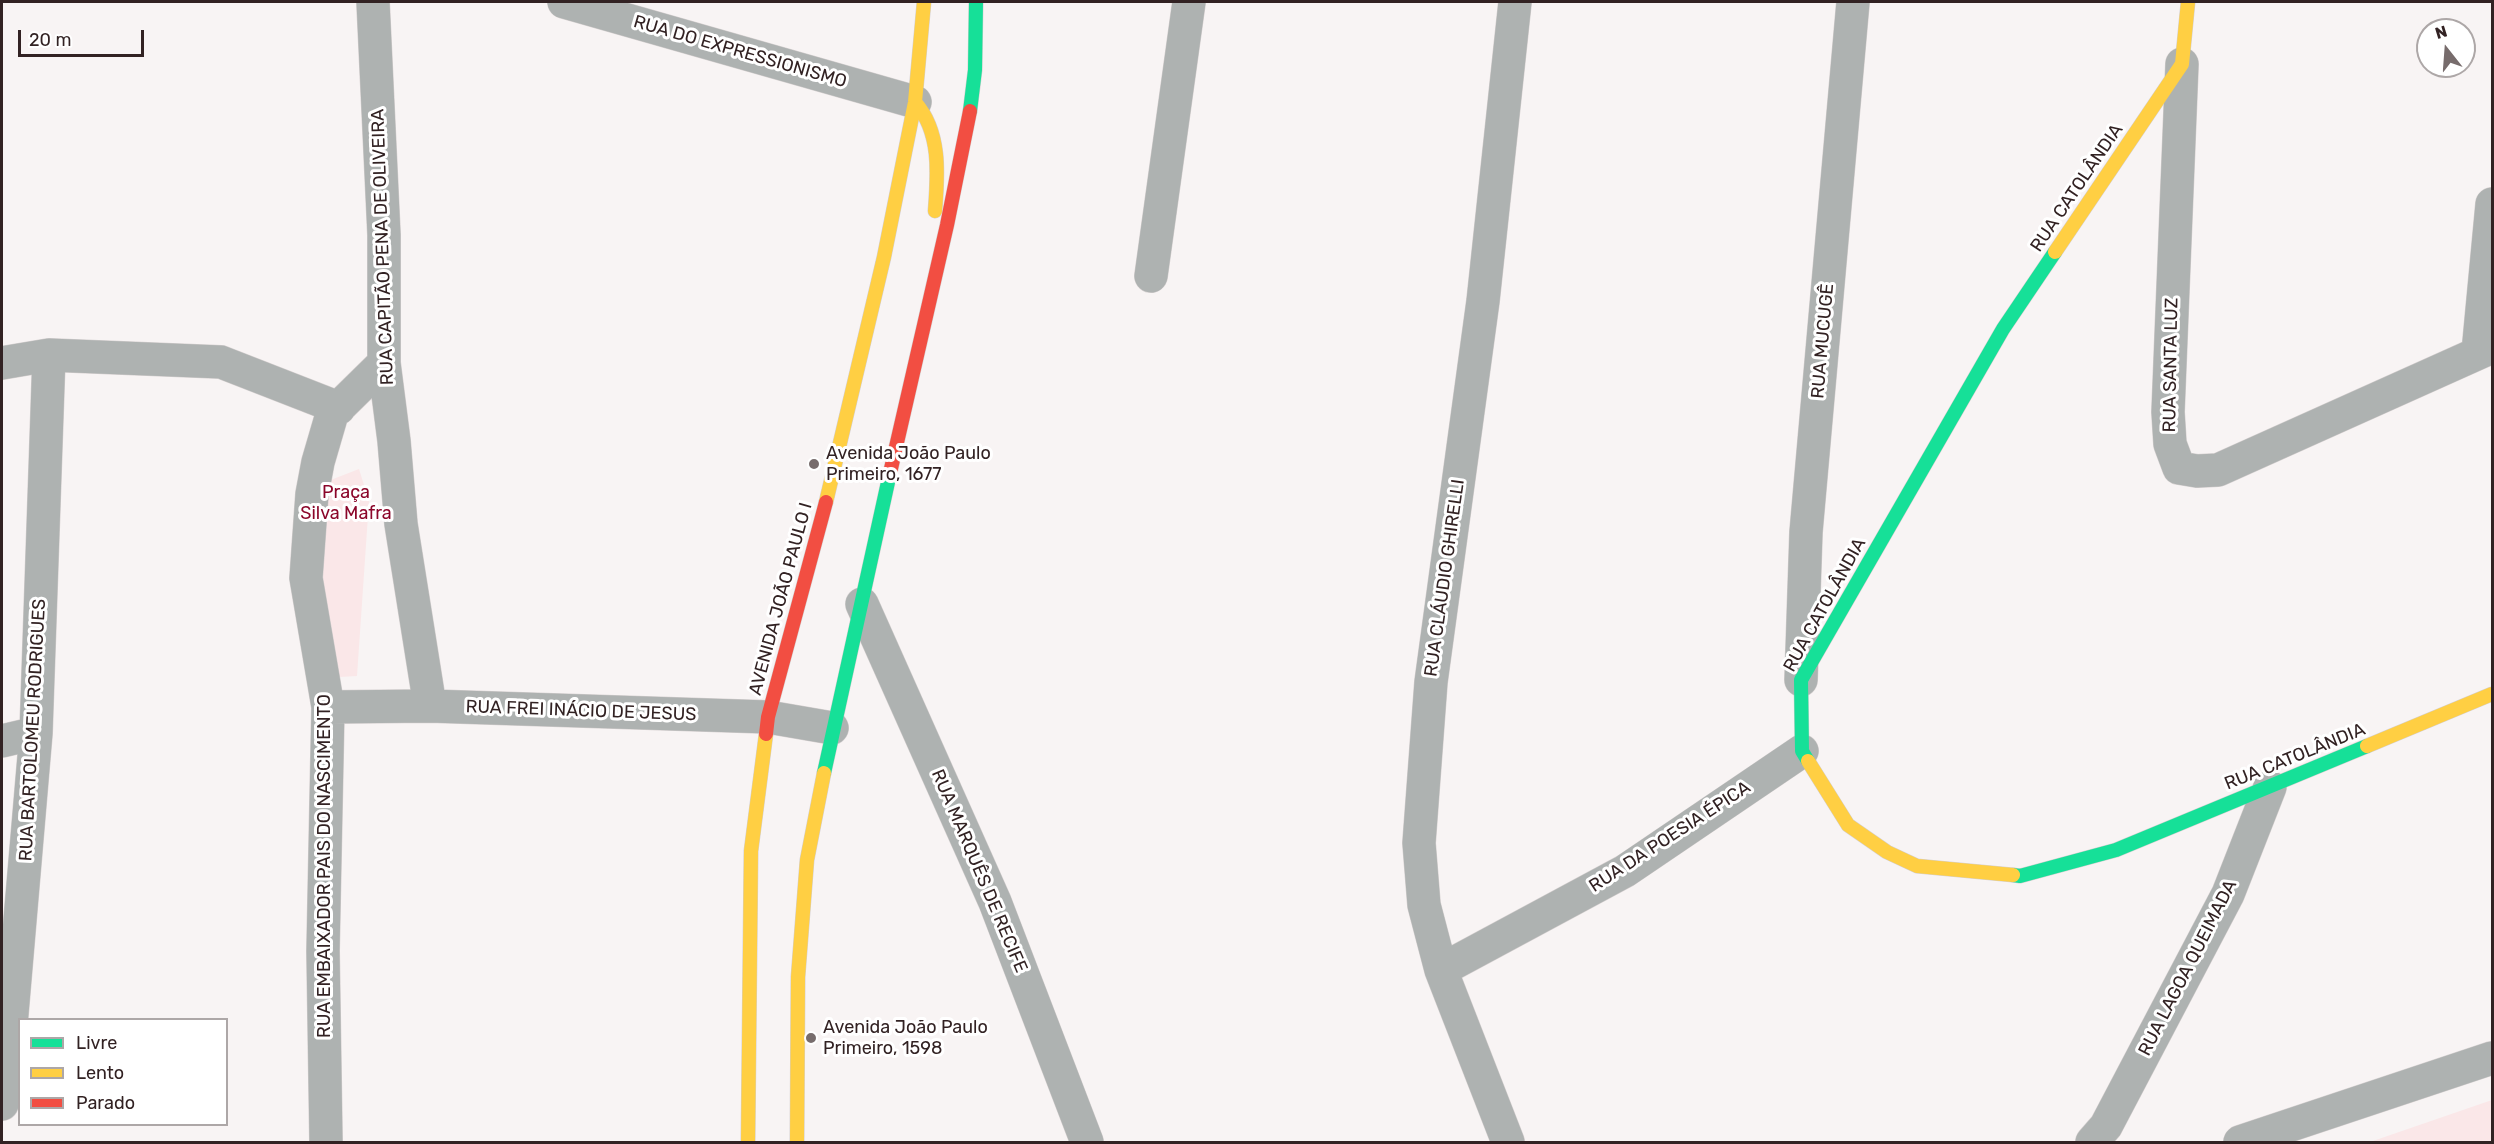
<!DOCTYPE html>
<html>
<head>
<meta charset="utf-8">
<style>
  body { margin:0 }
  #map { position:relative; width:2494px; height:1144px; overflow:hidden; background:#f8f4f4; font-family:Rubik,sans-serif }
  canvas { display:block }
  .frame { position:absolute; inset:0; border:3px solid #322223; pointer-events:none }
  .legend { position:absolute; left:18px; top:1018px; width:210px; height:108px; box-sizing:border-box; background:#fff; border:2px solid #ada7a7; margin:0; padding:8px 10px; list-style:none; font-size:18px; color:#322223 }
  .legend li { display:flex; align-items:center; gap:12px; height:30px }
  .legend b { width:30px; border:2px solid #ada7a7 }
  .north { position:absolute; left:2416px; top:18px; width:60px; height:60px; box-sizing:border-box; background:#fff; border:2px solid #ada7a7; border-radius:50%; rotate:343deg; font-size:16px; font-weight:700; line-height:24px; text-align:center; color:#322223 }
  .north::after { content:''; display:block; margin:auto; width:21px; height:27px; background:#776c6c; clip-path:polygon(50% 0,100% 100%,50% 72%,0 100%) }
  .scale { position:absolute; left:18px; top:30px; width:126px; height:27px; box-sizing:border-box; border:3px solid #322223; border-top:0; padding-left:8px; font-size:18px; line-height:21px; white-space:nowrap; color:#322223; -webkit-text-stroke:4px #fff; paint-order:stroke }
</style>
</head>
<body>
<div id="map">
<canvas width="2494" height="1144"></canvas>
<div class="frame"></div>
<ul class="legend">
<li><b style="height:8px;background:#16e098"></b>Livre</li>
<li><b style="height:8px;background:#ffcf43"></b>Lento</li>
<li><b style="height:8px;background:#f24e42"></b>Parado</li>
</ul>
<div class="north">N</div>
<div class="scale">20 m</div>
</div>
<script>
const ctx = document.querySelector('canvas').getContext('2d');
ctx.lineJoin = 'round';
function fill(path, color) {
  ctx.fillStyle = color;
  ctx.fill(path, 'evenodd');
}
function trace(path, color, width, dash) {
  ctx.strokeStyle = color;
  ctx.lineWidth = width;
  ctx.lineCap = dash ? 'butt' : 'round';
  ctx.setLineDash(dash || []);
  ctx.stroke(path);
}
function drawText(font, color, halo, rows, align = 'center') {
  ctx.font = font + ' Rubik,sans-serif';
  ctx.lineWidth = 6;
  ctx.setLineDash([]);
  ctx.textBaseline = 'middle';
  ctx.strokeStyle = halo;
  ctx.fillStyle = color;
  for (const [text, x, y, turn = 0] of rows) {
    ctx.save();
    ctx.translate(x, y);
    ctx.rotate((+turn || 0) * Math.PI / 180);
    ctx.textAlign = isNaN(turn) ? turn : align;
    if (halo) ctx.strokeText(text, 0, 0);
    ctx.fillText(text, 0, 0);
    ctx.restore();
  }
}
const green = new Path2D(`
  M359,469L369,501L357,676L322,678L323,483Z
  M2492,1100V1142H2370Z`);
const street = new Path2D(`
  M373,2L384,235V363L394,441L401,524L430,706
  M564,2L915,102
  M2182,64L2168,412L2170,444L2179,468L2197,471L2218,470L2492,347
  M1151,276L1189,2
  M2478,352L2492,204
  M2,363L49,355L221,362L339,408
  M862,604L995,902L1087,1142
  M1801,680L1806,532L1853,2
  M328,707L430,706L768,717L832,728
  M2,741L36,733
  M1441,970L1625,871L1802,751
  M2,1104L5,1095L36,733L49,355
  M326,1142L323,951L328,707L306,578L312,494L318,462L332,414L384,363
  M1508,1142L1441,970L1424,905L1419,843L1431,682L1483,301L1515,2
  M2092,1142L2106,1126L2228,894L2270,787
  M2240,1142L2492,1058`);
const fast = new Path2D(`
  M970,111L975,70L976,2
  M1808,761L1802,751L1801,680L2003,329L2055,252
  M824,773L890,473
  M2013,875L2020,876L2116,850L2367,746`);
const slow = new Path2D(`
  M915,102C941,132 938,173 935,211
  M2055,252L2182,64L2188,2
  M826,502L884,257L915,102L924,2
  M2367,746L2492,694
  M1808,761L1848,825L1887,852L1917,866L2013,875
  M748,1142L751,851L766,734
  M797,1142L798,977L807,860L824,773`);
const jam = new Path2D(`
  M890,473L947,225L970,111
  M766,734L768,717L826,502`);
const markers = [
  [814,464,6,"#776c6c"],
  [811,1038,6,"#776c6c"]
];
const streetNames = [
  ["RUA DO EXPRESSIONISMO",740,52,16],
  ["RUA CATOLÂNDIA",2077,188,-56],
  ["RUA CAPITÃO PENA DE OLIVEIRA",383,247,-92],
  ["RUA MUCUGÊ",1823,341,-85],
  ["RUA SANTA LUZ",2171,365,-89],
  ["RUA CLÁUDIO GHIRELLI",1445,578,-82],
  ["AVENIDA JOÃO PAULO I",781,599,-75],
  ["RUA CATOLÂNDIA",1825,605,-61],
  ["RUA FREI INÁCIO DE JESUS",581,711,2],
  ["RUA BARTOLOMEU RODRIGUES",33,730,-87],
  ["RUA CATOLÂNDIA",2295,757,-22],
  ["RUA DA POESIA ÉPICA",1670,837,-33],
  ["RUA EMBAIXADOR PAIS DO NASCIMENTO",325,866,-90],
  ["RUA MARQUÊS DE RECIFE",979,871,67],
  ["RUA LAGOA QUEIMADA",2188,968,-63]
];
const poiNames = [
  ["Avenida João Paulo",826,454],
  ["Primeiro, 1677",826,475],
  ["Avenida João Paulo",823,1028],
  ["Primeiro, 1598",823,1049]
];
const parkNames = [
  ["Praça",346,493],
  ["Silva Mafra",346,514]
];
fill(green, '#fae7e8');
trace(street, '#d4cfcf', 34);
trace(fast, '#d4cfcf', 15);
trace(slow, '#d4cfcf', 15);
trace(jam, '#d4cfcf', 15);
trace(street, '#aeb2b1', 33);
trace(fast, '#16e098', 14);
trace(slow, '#ffcf43', 14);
trace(jam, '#f24e42', 14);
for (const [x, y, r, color] of markers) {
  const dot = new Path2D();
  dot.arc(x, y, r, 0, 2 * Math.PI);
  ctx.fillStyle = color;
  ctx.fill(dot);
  trace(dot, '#fff', 2);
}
drawText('18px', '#322223', '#fff', streetNames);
drawText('18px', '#322223', '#fff', poiNames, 'left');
drawText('18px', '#8b062a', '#fff', parkNames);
</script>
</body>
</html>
